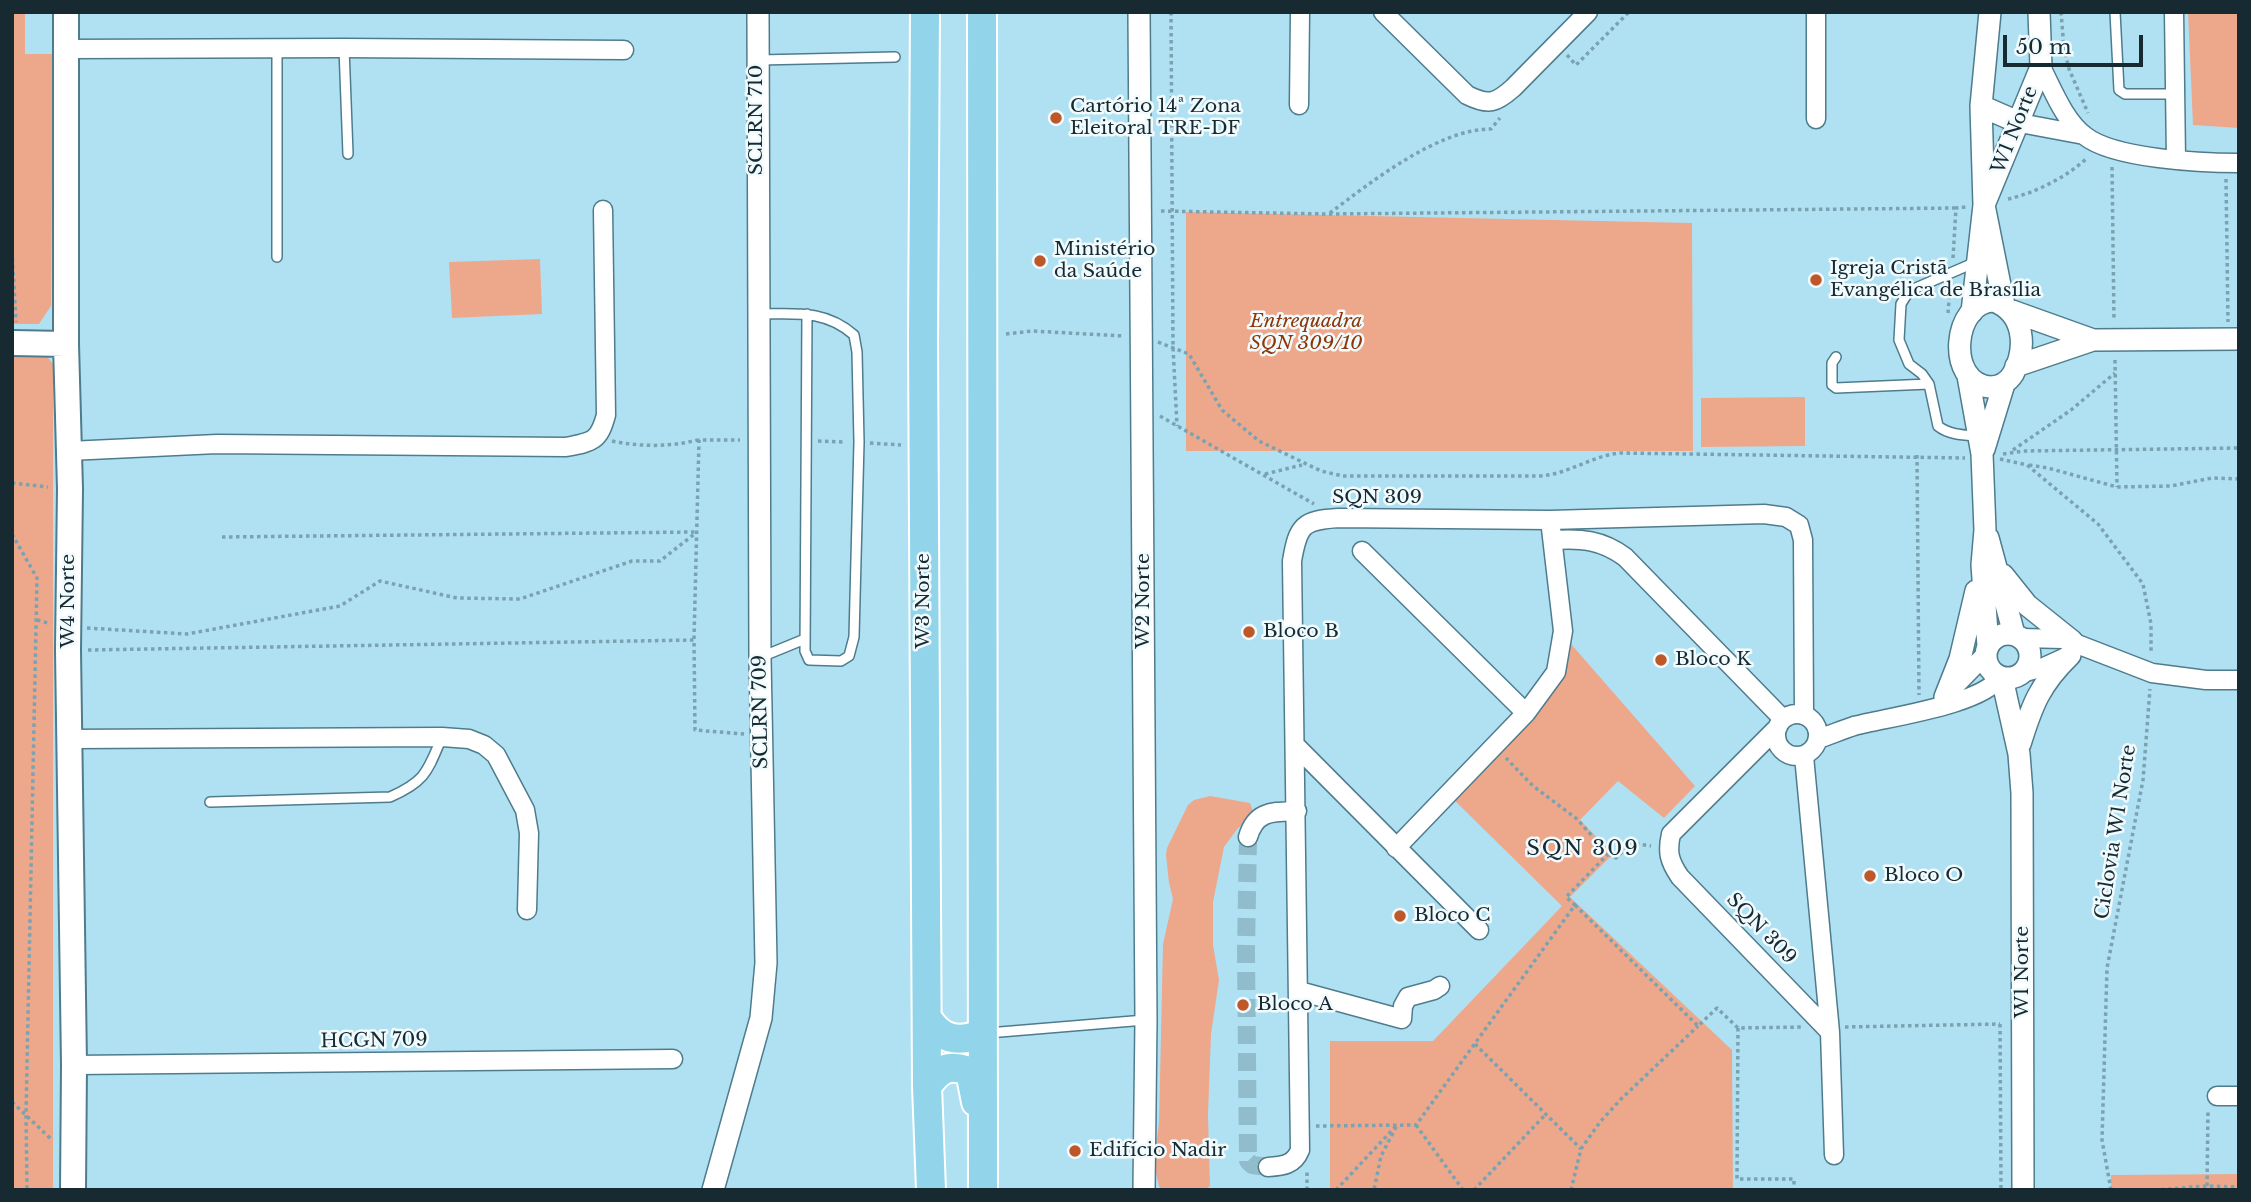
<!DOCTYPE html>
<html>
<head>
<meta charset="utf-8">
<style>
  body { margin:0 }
  #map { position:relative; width:2251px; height:1202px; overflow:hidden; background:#b0e1f3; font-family:"Libre Baskerville",serif }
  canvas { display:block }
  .frame { position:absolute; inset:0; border:14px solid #172a31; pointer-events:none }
  .scale { position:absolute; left:2003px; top:35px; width:140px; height:32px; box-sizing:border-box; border:4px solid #172a31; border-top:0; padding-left:9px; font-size:21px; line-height:24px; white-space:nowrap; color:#172a31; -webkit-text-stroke:5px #f1fbfe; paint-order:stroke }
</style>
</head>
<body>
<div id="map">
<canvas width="2251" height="1202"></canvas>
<div class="frame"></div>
<div class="scale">50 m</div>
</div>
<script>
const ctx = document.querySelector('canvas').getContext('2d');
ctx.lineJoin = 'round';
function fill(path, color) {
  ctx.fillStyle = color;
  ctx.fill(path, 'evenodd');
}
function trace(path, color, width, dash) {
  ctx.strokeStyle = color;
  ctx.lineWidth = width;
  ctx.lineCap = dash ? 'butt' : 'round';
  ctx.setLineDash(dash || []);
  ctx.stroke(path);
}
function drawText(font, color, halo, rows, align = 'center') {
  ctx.font = font + ' "Libre Baskerville",serif';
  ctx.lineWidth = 5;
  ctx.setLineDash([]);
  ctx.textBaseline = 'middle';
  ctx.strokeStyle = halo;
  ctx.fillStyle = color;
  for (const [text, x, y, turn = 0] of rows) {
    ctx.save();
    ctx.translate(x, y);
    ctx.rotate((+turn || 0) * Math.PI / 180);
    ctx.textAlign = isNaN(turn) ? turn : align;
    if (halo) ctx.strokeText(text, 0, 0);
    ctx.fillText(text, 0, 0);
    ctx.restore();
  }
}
const green = new Path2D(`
  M12,12H25V54H53L51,306L39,324H12Z
  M2188,12H2239V128L2193,125Z
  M1186,212L1692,223L1693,451H1186Z
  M540,259L542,314L452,318L449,262Z
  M12,350H42L53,364V1190H12Z
  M1805,397V446L1701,447V398Z
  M1571,644L1695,786L1664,818L1618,781L1580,820L1613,854L1570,897L1732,1050L1733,1190H1330V1041H1433L1562,906L1449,795L1554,682Z
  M1210,796L1250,803L1253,811L1250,819L1238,828L1224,847L1213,902V945L1219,980L1211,1034L1208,1115L1210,1186L1205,1190H1162L1159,1186L1154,1164L1159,1123L1163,944L1173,899L1169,883L1166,855L1167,848L1188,805L1194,800Z
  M2239,1174V1190H2111V1175Z`);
const minorTunnel = new Path2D(`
  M1248,837L1246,950L1248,1161L1252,1165L1268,1167`);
const path = new Path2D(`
  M1171,12L1173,347L1177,426
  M2061,12L2064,49L2069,69L2088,113
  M1567,55L1576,65L1629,12
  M2112,167L2114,320
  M2226,179L2228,322
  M2008,199C2035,193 2067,177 2087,158
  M1161,211L1328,214L1956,208
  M1330,213C1371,182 1438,129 1491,129L1500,118
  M12,251L16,322
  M1953,258L1956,208L1966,207
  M1948,313L1950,286
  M1006,334L1032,331L1124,336
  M1158,342L1189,354L1222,410L1259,441L1321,471L1343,476H1540C1569,474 1591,456 1620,453L1965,458
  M2115,360L2117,487
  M1160,416L1314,504
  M612,441C641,447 669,447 698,440
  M818,441L845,442
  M870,443L901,445
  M2013,450L2071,410L2115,373
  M2003,454L2023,451L2239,448
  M1917,455L1919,695
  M2000,459L2027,465L2098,524L2143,584L2151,624V653
  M2029,465L2048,468L2117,487L2171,486L2212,478L2239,479
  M1265,474L1302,465
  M12,483L48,487
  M12,534L37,578L26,1114L27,1190
  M222,537L695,532
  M37,620L48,623
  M87,628L187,634L340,606L380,581L457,598L520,599L632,561H660L697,532
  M694,639L699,440H740
  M88,650L694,640L695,730L744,734
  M1608,854L1616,858L1631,843L1651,846
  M1575,905L1698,1026L1717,1008L1738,1028L1802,1027
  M2000,1024L2001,1190
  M1845,1027L2000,1024
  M1738,1028L1737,1179H1794V1190
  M1475,1044L1581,1149
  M12,1102L51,1139
  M1416,1125L1463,1190
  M1316,1126L1416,1125L1575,905L1566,897L1608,854L1577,819L1533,786L1506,758
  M2207,1186L2208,1111
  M1307,1190V1171
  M1336,1190L1397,1125L1381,1156L1374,1190
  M1474,1190L1546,1114
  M1571,1190L1581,1149L1600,1122L1620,1100L1698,1026
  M2078,1190H2115
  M2111,1190L2102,1140L2107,968L2143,780L2150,689
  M2154,1190L2207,1186L2239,1187`);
const service = new Path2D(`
  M2115,12L2119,90L2125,94H2174
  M344,48L348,154
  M759,60L895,57
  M277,257V49
  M1976,262L1909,291L1901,304L1899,340L1909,364L1922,374L1929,384L1938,426C1949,435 1965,435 1978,436
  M758,314C794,314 825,309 854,335L857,352L859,442L854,637L849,656L841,661L809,660L805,651L807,314
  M1836,357L1832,363V385L1836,388L1929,384
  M761,657L805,639
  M210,802L390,797C426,781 427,772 442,737
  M988,1033L1145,1020`);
const minor = new Path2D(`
  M1383,12L1467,95C1489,106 1496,103 1513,88L1588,12
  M2174,12L2176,160
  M66,49L344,48L624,50
  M2041,67C2053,90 2064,120 2085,136C2114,159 2202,163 2239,163
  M1299,105L1300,12
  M1816,119V12
  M2020,123L2084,135
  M69,451L217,444L566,447C593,442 599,441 606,415L603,210
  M1553,540C1581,538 1602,540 1625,557L1783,719
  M1362,551L1526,713
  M2020,638L2064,639L2152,673L2206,680H2239
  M2025,672L2044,667L2066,657
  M1949,692L1986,654
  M1776 735a21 21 0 1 1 42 0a21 21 0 1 1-42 0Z
  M1778,727L1671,834C1667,852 1669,861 1680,877L1830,1032L1834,1155
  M71,739L442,737L469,739L484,745L496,755L525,810L529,833L527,910
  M1818,739C1830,735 1842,730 1854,726C1888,717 1982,705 2000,677
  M1296,746L1479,930
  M1804,756L1830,1032
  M1248,837C1256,810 1273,812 1297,811
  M1396,848L1526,713L1556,672L1563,631L1550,520
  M1299,991L1402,1019L1403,1006L1408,997L1434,990L1440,986
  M74,1065L673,1059
  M2217,1096H2239
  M1268,1167C1283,1166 1294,1165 1300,1150L1292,561C1298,525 1303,520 1339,518L1550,520L1764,514L1786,517L1799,525L1803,540L1804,715`);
const tertiary = new Path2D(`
  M1139,12L1146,1020L1144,1190
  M1981,106L2020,123
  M1994,301C2025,313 2027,348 2013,374C2008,382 1999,387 1990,387C1945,383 1953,301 1994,301Z
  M2004,305L1984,205L2041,67L2039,12
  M2012,311L2093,340
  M1972,312L1984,205L1981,106L1990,12
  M2016,366L2093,340L2239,339
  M1968,376L1982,454L1985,530L1982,565L1988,646
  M1984,449L2004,384
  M1988,538L2014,634
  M2003,575L2027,605L2072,641
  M1986 656a22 22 0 1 1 44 0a22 22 0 1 1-44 0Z
  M2002,678L2019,754L2022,793L2023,1190
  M1945,697L1960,659L1976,591
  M2020,744C2032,705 2040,684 2070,655
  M713,1190L761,1018L766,963L760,658L758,12`);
const secondary = new Path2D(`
  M66,12V344L70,489L68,650L74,1065L73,1190
  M12,343L66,344`);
const primary = new Path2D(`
  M925,12L923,340L927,1086L931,1190
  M982,12L983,1190
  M928,1019C942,1041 960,1043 983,1033
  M927,1086C939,1070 947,1064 966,1070L971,1076L976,1102`);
const markers = [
  [1056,118,7,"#be5829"],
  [1040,261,7,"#be5829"],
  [1816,280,7,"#be5829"],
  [1249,632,7,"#be5829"],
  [1661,660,7,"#be5829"],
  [1870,876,7,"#be5829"],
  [1400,916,7,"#be5829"],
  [1243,1005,7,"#be5829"],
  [1075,1151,7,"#be5829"]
];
const poiNames = [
  ["Cartório 14ª Zona",1070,107],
  ["Eleitoral TRE-DF",1070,129],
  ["Ministério",1054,250],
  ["da Saúde",1054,272],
  ["Igreja Cristã",1830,269],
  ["Evangélica de Brasília",1830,291],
  ["Bloco B",1263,632],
  ["Bloco K",1675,660],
  ["Bloco O",1884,876],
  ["Bloco C",1414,916],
  ["Bloco A",1257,1005],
  ["Edifício Nadir",1089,1151]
];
const streetNames = [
  ["SCLRN 710",757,120,-90],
  ["W1 Norte",2015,130,-68],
  ["SQN 309",1377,498],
  ["W4 Norte",69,601,-90],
  ["W3 Norte",924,601,-90],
  ["W2 Norte",1144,601,-90],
  ["SCLRN 709",761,712,-91],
  ["Ciclovia W1 Norte",2116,832,-81],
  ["SQN 309",1761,929,46],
  ["W1 Norte",2023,972,-90],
  ["HCGN 709",374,1041,-1]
];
const parkNames = [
  ["Entrequadra",1306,322],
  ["SQN 309/10",1306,344]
];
const neighbourhoodNames = [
  ["SQN 309",1583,849]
];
fill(green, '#eda88c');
trace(minorTunnel, '#91bccc', 18, [18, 9]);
trace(service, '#4e7c8c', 12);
trace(minor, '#4e7c8c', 21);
trace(tertiary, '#4e7c8c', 24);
trace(secondary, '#4e7c8c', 28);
trace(primary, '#fff', 32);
trace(path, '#7ba2b0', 3.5, [3.5, 3.5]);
trace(service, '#fff', 9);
trace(minor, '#fff', 18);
trace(tertiary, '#fff', 21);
trace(secondary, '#fff', 24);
trace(primary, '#92d4e9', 28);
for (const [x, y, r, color] of markers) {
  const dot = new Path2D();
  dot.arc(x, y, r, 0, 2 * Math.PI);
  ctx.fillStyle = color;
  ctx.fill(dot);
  trace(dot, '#f1fbfe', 2.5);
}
drawText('19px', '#172a31', '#f1fbfe', poiNames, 'left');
drawText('19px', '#172a31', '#f1fbfe', streetNames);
drawText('italic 19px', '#8d3607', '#f1fbfe', parkNames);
ctx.letterSpacing = '2px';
drawText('21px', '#172a31', '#f1fbfe', neighbourhoodNames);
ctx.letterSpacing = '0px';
</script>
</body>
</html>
